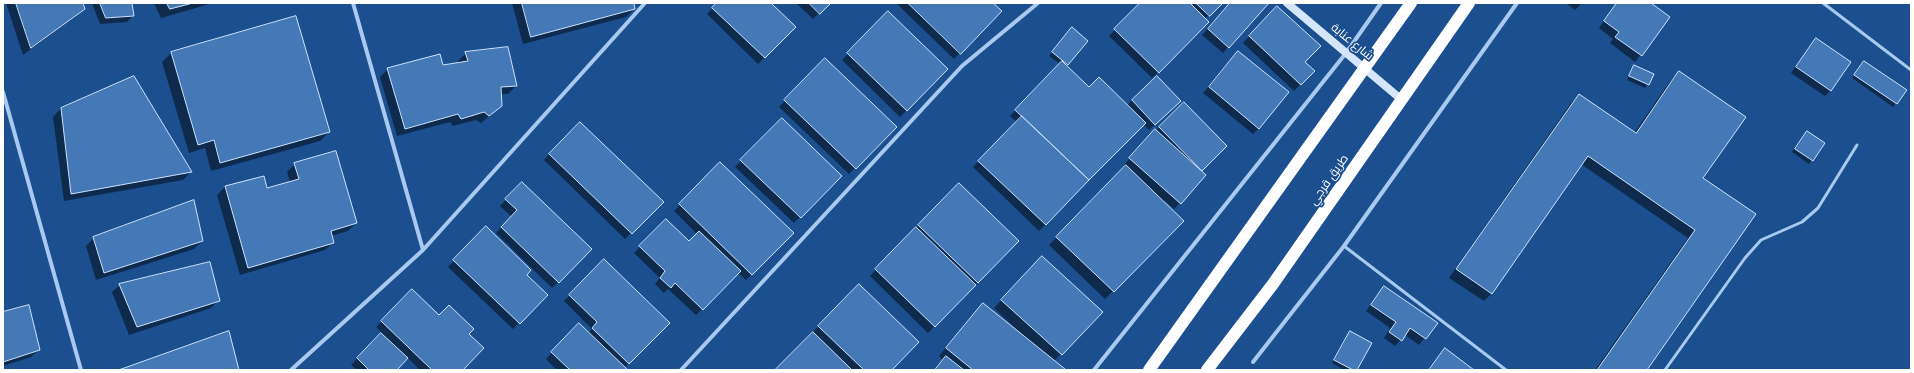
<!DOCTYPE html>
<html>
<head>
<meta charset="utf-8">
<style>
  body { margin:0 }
  #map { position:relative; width:1914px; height:373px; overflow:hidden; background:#1b4f8f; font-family:"Noto Sans",sans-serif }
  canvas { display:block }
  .frame { position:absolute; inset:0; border:4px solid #fff; pointer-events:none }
</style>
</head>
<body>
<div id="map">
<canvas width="1914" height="373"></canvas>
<div class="frame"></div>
</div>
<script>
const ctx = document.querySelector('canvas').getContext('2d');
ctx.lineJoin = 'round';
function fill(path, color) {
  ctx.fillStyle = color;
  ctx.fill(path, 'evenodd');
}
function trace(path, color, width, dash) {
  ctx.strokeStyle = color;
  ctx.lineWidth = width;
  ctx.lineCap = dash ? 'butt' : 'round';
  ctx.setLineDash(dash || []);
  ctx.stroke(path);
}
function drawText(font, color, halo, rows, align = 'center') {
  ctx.font = font + ' "Noto Sans",Cairo,sans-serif';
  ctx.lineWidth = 3.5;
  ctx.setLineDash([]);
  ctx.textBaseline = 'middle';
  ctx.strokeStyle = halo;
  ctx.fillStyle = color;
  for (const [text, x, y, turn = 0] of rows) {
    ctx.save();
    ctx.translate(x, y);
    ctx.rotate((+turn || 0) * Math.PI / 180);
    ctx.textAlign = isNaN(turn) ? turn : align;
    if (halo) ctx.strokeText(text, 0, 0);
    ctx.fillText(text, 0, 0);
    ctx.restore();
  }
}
const shadow = new Path2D(`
  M6,3H82L83,9L75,17L23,55Z
  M92,3H131L133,16L127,22L100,24Z
  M154,3H213L161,18Z
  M512,3H633L634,9L626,17L523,44Z
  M717,3H769L795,27L758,64L707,14Z
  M796,3H829L813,19Z
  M896,3H992L1000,11L954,59Z
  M1142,3H1221L1205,19L1208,22L1152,78L1109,36Z
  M1231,3H1267L1223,53L1202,35Z
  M1566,3H1582L1575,10Z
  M1617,3H1649L1669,17L1635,62L1610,43L1613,39L1599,28Z
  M1277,7L1304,62L1313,71L1294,91L1243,43Z
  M888,12L947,69L900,117L842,60Z
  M1069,32L1087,41L1066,66L1089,89L1127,106L1132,100L1173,107L1149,130L1143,124L1039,231L973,167L1017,122L1010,116L1060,64L1049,56Z
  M1816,39L1831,90L1825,96L1791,73Z
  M171,53L329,132L320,141L211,171L205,148L189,153L162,62Z
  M466,53L516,86L508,94H500L501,106L481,123L476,120L453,126L450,122L397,136L380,77L388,69L442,67L459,63L458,61Z
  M1232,58L1259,128L1253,134L1203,93Z
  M825,59L895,127L849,174L779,107Z
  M1864,62L1906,90L1893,107L1852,78Z
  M1635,66L1653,74L1645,88L1627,80Z
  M1679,72L1702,179L1754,215L1646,370H1595L1688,238L1581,164L1491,294L1484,301L1449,278L1571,103L1579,95L1634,133L1671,80Z
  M1184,104L1226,146L1200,171L1205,175L1174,209L1165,201L1164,203L1183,221L1105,299L1049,245L1126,167L1124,165L1149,137Z
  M61,108L191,172L183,180L64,201L53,117Z
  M782,119L840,176L794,223L735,167Z
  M580,123L662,202L625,239L544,160Z
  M1807,132L1824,144L1809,164L1792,152Z
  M295,164L356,223L348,231L331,236L333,243L325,250L240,275L217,195L225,187L263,177L267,189L290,182L287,172Z
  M720,164L792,233L746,280L738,273L696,315L668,289L664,293L655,284L660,278L634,253L666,220L689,242L697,234L674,211Z
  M522,183L590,249L552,288L496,233L512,217L500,206Z
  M959,184L1018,241L928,333L870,276Z
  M486,228L525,275L547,295L513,329L448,267Z
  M94,238L202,241L194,249L96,280L86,246Z
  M604,260L669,323L624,368L627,370H557L546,359L579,324L588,333L592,329L564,301Z
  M1035,265L1101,312L1054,361L1062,370H934L943,360L939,356L983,304L1016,331L1017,330L994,308Z
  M120,285L219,300L211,308L129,335L112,292Z
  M859,285L890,370H777L812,333Z
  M1384,287L1436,323L1419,345L1405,335L1395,346L1384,338L1390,328L1366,311Z
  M412,290L439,316L468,334L462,370H420L407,357L396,370H357L351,365L382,333L376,327Z
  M3,313L39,349L31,357L3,366Z
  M1350,332L1356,370H1344L1332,363Z
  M1445,350L1473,370H1428Z`);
const building = new Path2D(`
  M16,3H83L85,9L31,48Z
  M100,3H132L134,16L106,18Z
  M167,3H193L170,9Z
  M522,3H634L635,9L531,37Z
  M716,3H771L796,27L765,58L712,8Z
  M809,3H831L820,14Z
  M908,3H993L1002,11L961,54Z
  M1140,3H1190L1209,22L1159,73L1114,29Z
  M1196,3H1223L1210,16Z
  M1230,3H1269L1229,48L1208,29Z
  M1617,3H1651L1670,17L1642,56L1615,37L1619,32L1604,21Z
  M1277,6L1321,46L1305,62L1315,71L1301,85L1249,36Z
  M888,11L948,69L907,111L847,53Z
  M296,16L330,132L220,163L214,140L198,145L171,52Z
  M1072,27L1088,41L1068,65L1052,52Z
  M1816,38L1851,62L1831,91L1796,67Z
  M508,47L517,86L501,87L502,106L489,116L484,112L461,119L458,114L405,129L387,68L440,54L443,65L468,61L465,52Z
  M1238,51L1289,92L1259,129L1209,87Z
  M825,58L897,127L856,169L784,100Z
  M1062,61L1089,87L1099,77L1146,123L1089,180L1015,110Z
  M1864,61L1907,90L1897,104L1854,75Z
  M1634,65L1654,74L1649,85L1629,76Z
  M1679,71L1746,117L1703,178L1756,214L1647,370H1597L1695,230L1588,156L1492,294L1456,269L1579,94L1636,133Z
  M134,76L192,172L71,194L61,108Z
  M1157,76L1181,101L1155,125L1132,100Z
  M1184,102L1227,146L1202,171L1159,127Z
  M1022,116L1089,180L1046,225L978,161Z
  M782,118L842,176L801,218L740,160Z
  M580,122L664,202L632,234L549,154Z
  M1155,129L1206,175L1181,204L1129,158Z
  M1807,131L1825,143L1813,161L1795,149Z
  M336,151L357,223L331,231L334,243L248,268L225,186L264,176L267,188L299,179L294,163Z
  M720,162L794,233L752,275L679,204Z
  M1126,165L1184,221L1114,292L1056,237Z
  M522,182L592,249L559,283L501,227L517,210L505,199Z
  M959,183L1019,241L978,283L918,225Z
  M194,200L203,241L104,273L93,237Z
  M666,219L689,241L699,231L741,271L703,310L675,283L671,288L660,278L665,271L639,246Z
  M486,226L531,270L527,275L548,295L520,324L453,260Z
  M916,227L976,285L935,327L875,269Z
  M1042,256L1103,312L1062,355L1001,300Z
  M604,259L670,323L629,364L592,328L597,322L569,295Z
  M210,262L220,301L137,327L119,284Z
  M859,284L919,342L892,370H864L818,326Z
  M1384,286L1438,323L1426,339L1410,328L1402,341L1389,332L1396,322L1371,305Z
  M412,289L439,315L449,305L474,329L469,334L484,348L463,370H432L381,321Z
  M983,303L1065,369L1064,370H973L946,348Z
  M29,305L40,350L3,362V312Z
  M579,323L628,370H570L551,352Z
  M229,331L239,370H119Z
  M1350,331L1372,343L1357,370H1353L1334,360Z
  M813,332L849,367L852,370H775Z
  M381,333L408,358L397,370H369L357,358Z
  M1445,348L1474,370H1429Z
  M946,356L964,370H935Z`);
const lane = new Path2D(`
  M1823,3L1911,70
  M1344,246L1506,370
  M1665,370L1745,258L1761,240L1802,222L1818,208L1857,145`);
const street = new Path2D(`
  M353,3L423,250
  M3,92L81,370
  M1253,362L1344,246L1517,3
  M291,370L423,250L645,3
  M681,370L962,66L1038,3
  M1094,370L1346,53L1381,3`);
const secondary = new Path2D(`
  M1287,3L1402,100`);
const highway = new Path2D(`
  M1149,370L1411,3
  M1207,370L1273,284L1469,3`);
const streetNames = [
  ["شارع عنابة",1352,42,39],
  ["طريق قرجي",1329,180,-55]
];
fill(shadow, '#0007');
fill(building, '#4478b7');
trace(building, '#cfe3fa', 1);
trace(lane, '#a9c9ee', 3);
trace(street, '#a9c9ee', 4);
trace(secondary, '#d6e6fa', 8);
trace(highway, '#fff', 12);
drawText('12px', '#fff', '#1b4f8f', streetNames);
</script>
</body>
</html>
